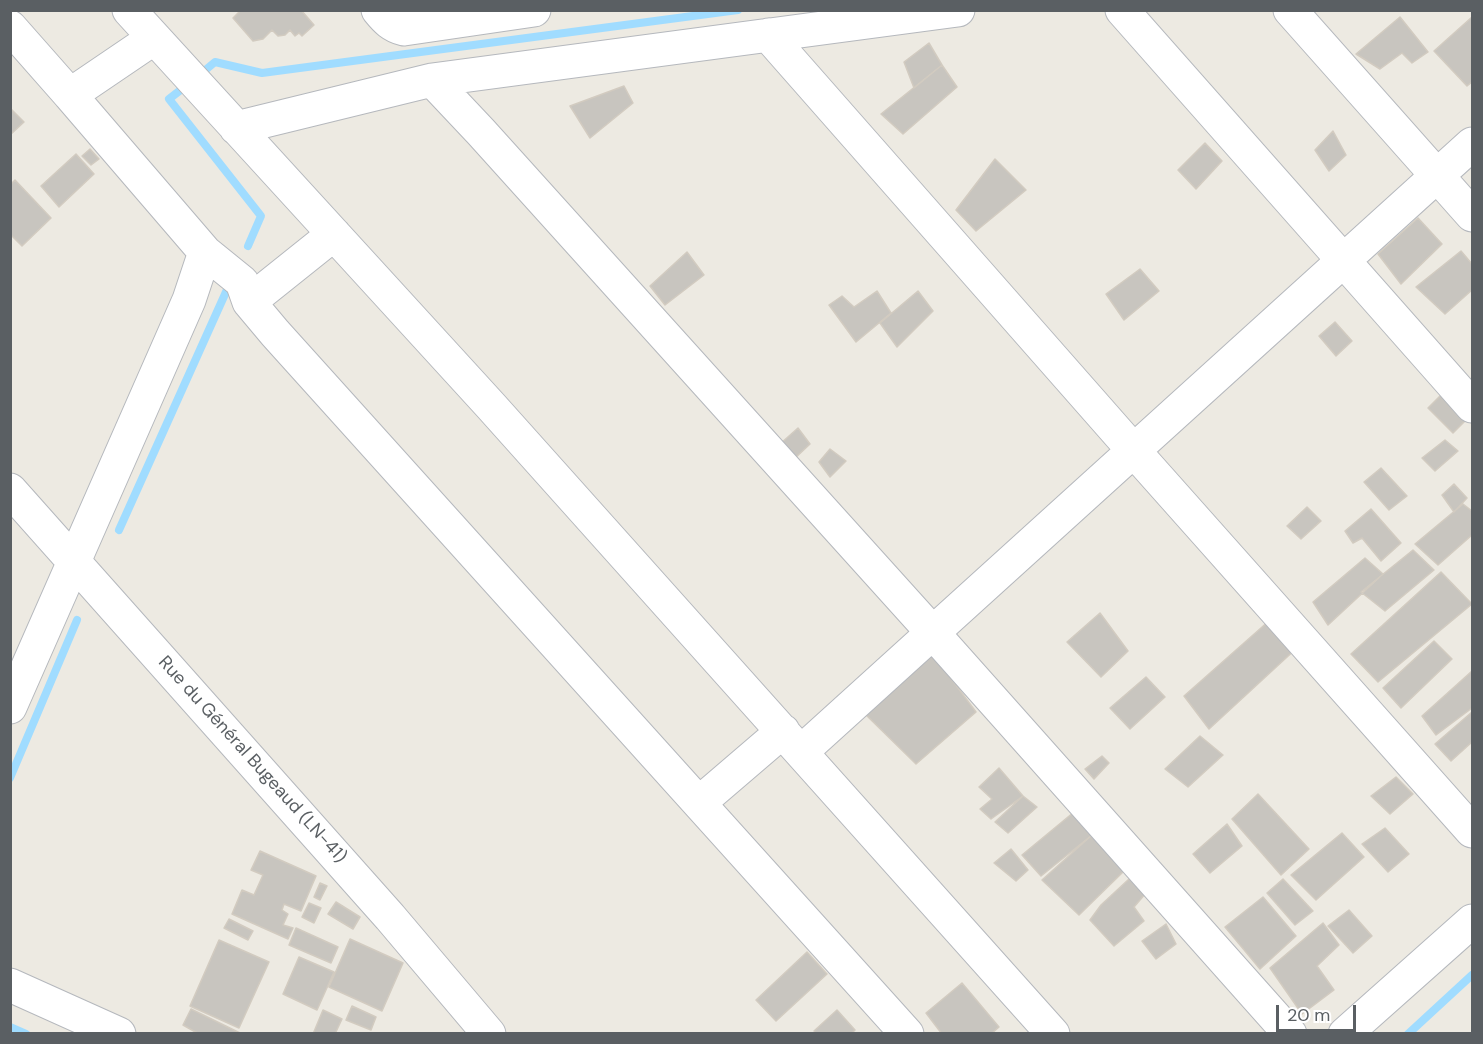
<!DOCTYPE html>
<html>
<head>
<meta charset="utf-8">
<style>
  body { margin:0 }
  #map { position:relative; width:1483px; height:1044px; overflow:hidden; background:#edeae2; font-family:"DM Sans",sans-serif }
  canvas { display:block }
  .frame { position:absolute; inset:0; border:12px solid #5a5f63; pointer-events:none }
  .scale { position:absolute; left:1276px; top:1005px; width:80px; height:27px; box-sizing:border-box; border:3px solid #5a5f63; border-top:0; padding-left:8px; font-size:18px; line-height:21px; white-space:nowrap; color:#5a5f63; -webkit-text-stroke:4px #fff; paint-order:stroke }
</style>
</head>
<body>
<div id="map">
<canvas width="1483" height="1044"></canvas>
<div class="frame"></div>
<div class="scale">20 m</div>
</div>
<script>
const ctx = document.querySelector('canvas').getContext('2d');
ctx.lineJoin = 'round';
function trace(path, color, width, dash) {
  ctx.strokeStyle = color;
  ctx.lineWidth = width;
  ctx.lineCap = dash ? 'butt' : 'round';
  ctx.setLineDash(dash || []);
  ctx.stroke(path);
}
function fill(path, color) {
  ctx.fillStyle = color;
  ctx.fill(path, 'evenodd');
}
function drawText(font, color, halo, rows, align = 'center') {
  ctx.font = font + ' "DM Sans",sans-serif';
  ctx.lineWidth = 5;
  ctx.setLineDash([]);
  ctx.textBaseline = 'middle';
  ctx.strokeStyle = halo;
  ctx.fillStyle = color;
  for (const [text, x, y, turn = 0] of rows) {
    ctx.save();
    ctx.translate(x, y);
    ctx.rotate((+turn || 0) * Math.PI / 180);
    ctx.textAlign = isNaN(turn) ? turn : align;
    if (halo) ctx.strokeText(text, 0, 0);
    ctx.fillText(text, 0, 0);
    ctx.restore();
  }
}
const stream = new Path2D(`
  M197,77L215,62L262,73L738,10
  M187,85L169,99L261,216L248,246
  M119,530L230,283
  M10,778L77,620
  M10,1027L26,1034
  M1408,1034L1472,975`);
const building = new Path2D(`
  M241,10H301L314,25L302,36L299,33L295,36L290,30L285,35L278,36L272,30L263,39L253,41L233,18Z
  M1400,17L1428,52L1412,63L1402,53L1380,69L1356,54Z
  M1472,17V82L1467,86L1434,51Z
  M929,43L942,65L914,88L904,62Z
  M942,65L957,87L903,134L881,114Z
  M624,86L633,103L590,138L570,106Z
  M10,108L24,122L10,135Z
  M1333,131L1346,155L1329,171L1315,150Z
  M1205,143L1222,161L1196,189L1178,170Z
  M90,149L99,159L91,165L82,156Z
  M76,154L94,174L59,207L41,186Z
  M995,159L1026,190L976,231L956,210Z
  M15,180L51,218L22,246L10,234V185Z
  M1418,218L1442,244L1401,284L1378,254Z
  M1461,251L1472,264V290L1445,314L1416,287Z
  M687,252L704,275L665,305L650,286Z
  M1140,269L1159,291L1124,320L1106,294Z
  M877,291L891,313L856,342L829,305L842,296L854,307Z
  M918,291L933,311L897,347L880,323Z
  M1335,322L1352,341L1336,356L1319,336Z
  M1442,394L1466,420L1453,433L1428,408Z
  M798,428L810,444L793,460L780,444Z
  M1445,440L1458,451L1435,471L1422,458Z
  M830,449L846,461L830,477L819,462Z
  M1381,468L1407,496L1389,510L1364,482Z
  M1454,484L1467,498L1454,512L1442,495Z
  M1463,504L1472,511V535L1438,565L1415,544Z
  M1307,507L1321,521L1301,539L1287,526Z
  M1371,509L1401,543L1381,561L1362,538L1353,543L1345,531Z
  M1413,550L1434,570L1385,611L1361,592Z
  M1365,558L1383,574L1328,625L1313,602Z
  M1441,572L1472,604L1378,682L1351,654Z
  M1100,613L1128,651L1101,677L1067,642Z
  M1270,620L1299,646L1209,729L1184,696Z
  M1434,641L1452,659L1401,708L1383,688Z
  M932,653L976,712L916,764L864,713Z
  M1472,671V708L1436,735L1422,716Z
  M1146,677L1165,697L1130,729L1110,708Z
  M1472,712V742L1451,761L1435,744Z
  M1200,736L1223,755L1188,787L1165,769Z
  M1102,756L1109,763L1094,779L1085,769Z
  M999,768L1023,796L991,819L980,809L992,799L979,787Z
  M1396,777L1413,794L1390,814L1371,796Z
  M1258,794L1309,849L1281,875L1232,819Z
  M1023,796L1037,807L1008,833L995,822Z
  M1074,812L1092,835L1041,876L1022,855Z
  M1227,824L1242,846L1210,873L1193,854Z
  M1385,828L1409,854L1388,872L1362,844Z
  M1342,833L1364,857L1316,900L1291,875Z
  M1092,835L1124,871L1079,915L1042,880Z
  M1011,849L1028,870L1016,881L994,863Z
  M260,851L316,876L301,911L284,904L282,910L288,914L283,925L293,928L288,939L232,914L242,890L254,895L263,875L251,870Z
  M1129,879L1146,893L1134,907L1144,921L1114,946L1090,920L1101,905Z
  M1283,879L1313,911L1295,925L1267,893Z
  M320,883L327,886L320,900L314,897Z
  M1263,897L1296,936L1260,969L1225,927Z
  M336,902L360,917L353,929L328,914Z
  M309,903L321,908L314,923L302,917Z
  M1349,910L1372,936L1353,953L1328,926Z
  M229,919L253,931L248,940L224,928Z
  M1323,923L1339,945L1317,966L1334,990L1302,1014L1270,968Z
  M1166,924L1176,944L1156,959L1142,941Z
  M296,928L338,947L331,963L289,945Z
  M350,939L403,963L382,1011L329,987Z
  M219,940L269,962L239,1028L190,1006Z
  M807,952L827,974L776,1021L756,1000Z
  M299,957L334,972L317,1010L283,994Z
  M962,983L999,1027L991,1034H942L926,1013Z
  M352,1006L376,1017L371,1030L346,1020Z
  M191,1009L242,1034H199L183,1025Z
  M323,1010L342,1019L335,1034H313Z
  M837,1010L855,1030L851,1034H817L814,1031Z`);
const minor = new Path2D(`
  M129,10L491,406L1053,1034
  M378,10C386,20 392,26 404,29L534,10
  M1122,10L1472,406
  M1290,10L1472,215
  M10,27L70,95L154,38
  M768,35L1134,451L1472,831
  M432,80L481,132L933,633L1290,1034
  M70,95L205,252L242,282L249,302L334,234
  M236,128L432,80L958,10
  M249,302L275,333L907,1034
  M10,490L390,917L489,1034
  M10,707L189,300L205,252
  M801,752L1472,144
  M699,803L783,731
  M10,985L119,1034
  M1345,1034L1472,921`);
const streetNames = [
  ["Rue du Général Bugeaud (LN-41)",252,760,48]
];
trace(stream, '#a0dcff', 8);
fill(building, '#c8c5bf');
trace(building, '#d2cbc0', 1.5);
trace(minor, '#b5b8bd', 35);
trace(minor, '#fff', 33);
drawText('18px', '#5a5f63', '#fff', streetNames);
</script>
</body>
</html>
